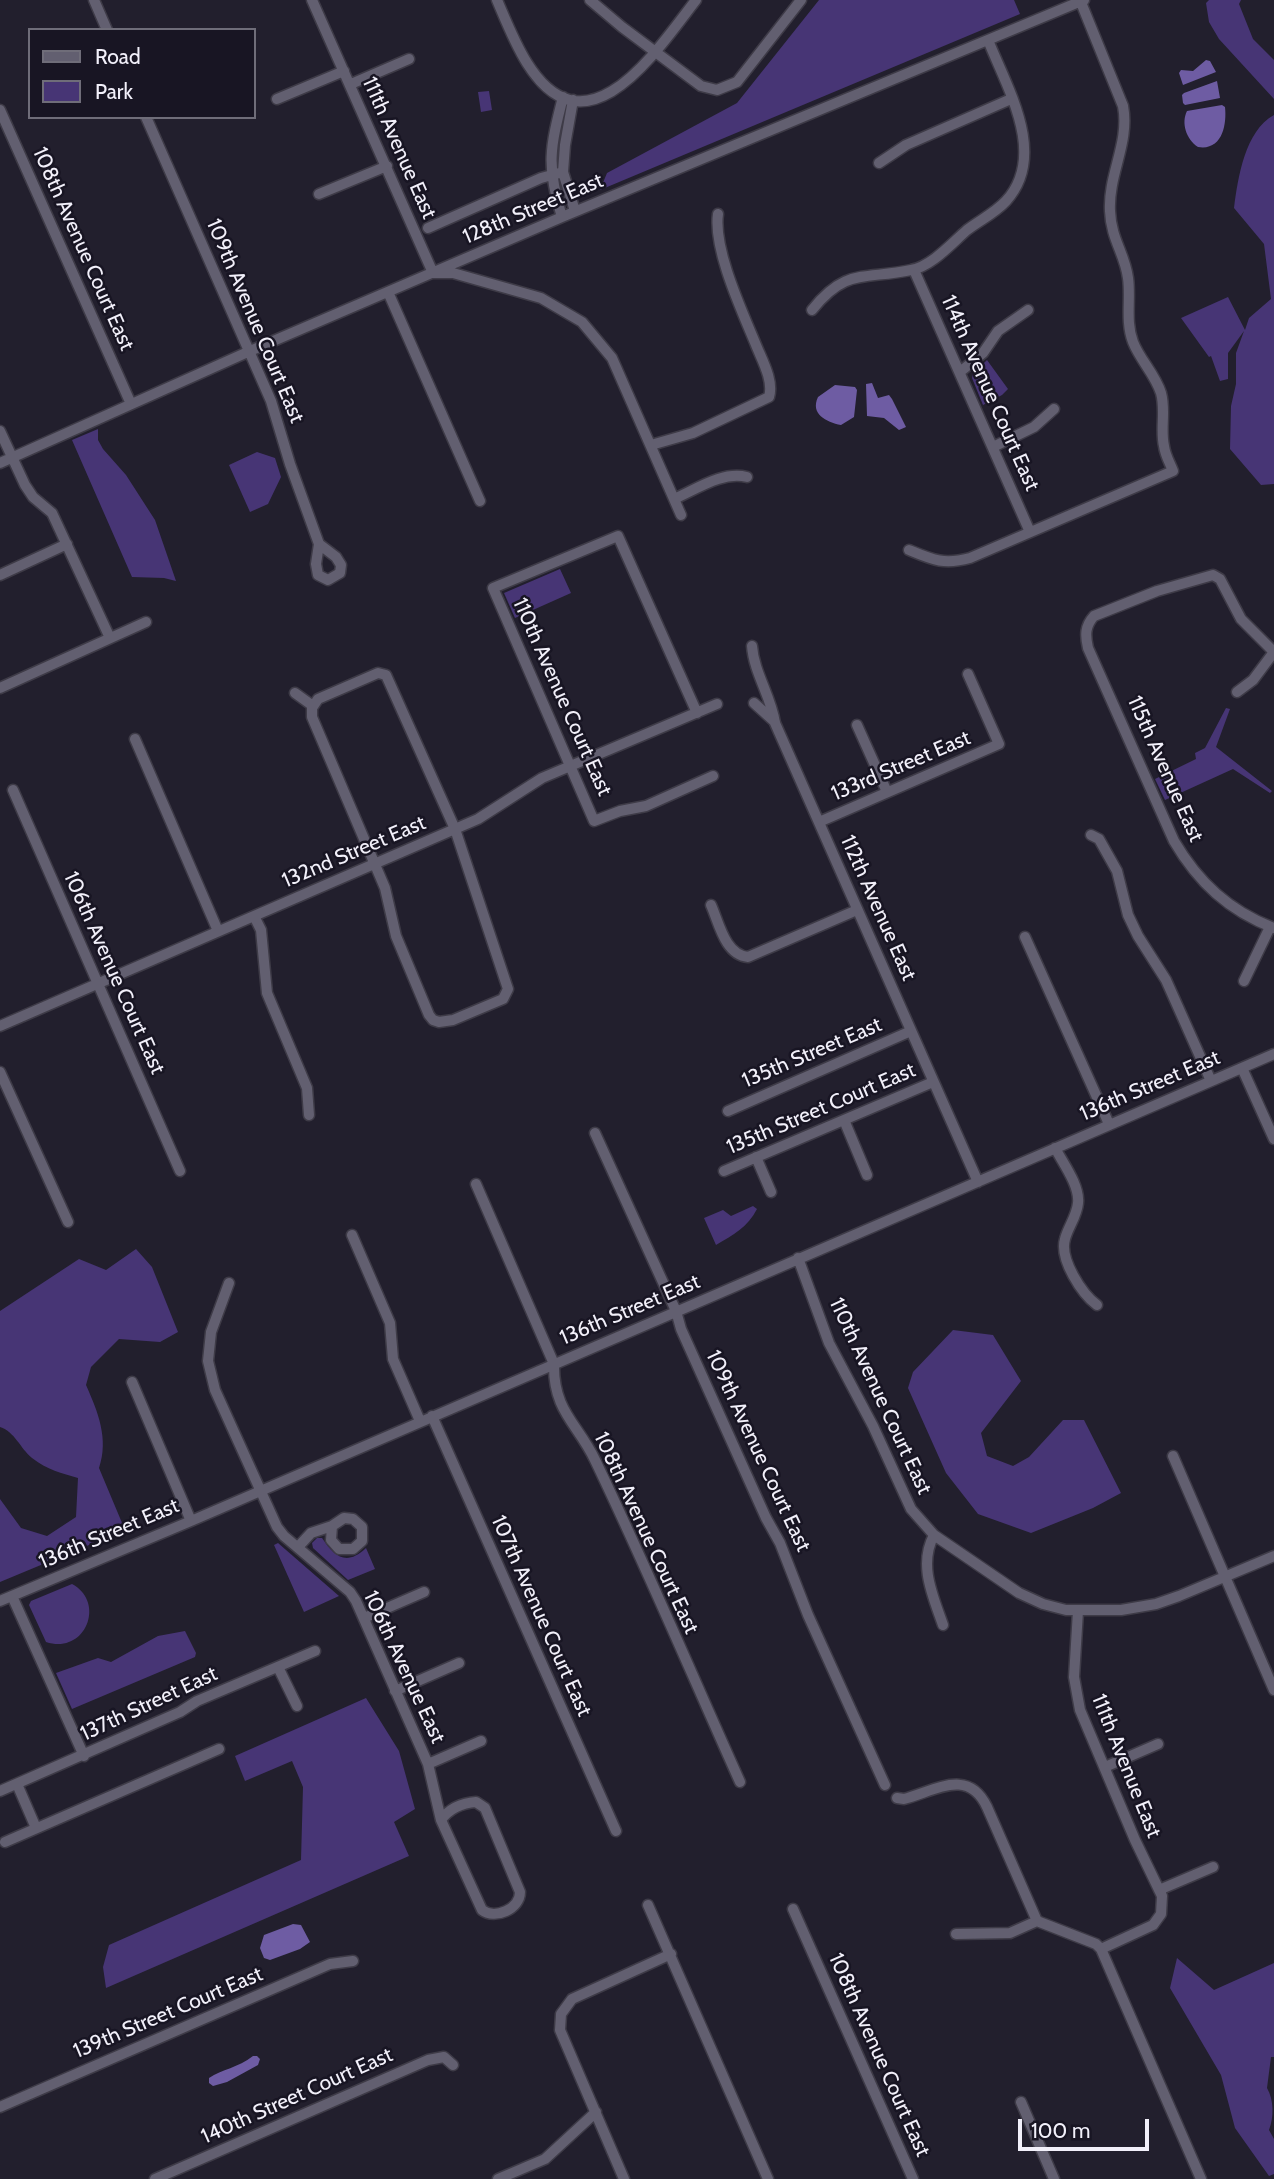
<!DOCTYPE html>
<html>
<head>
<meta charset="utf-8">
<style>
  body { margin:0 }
  #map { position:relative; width:1274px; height:2179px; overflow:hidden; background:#221f2d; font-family:Cabin,sans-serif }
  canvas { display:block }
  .legend { position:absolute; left:28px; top:28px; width:228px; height:91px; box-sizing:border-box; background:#181523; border:2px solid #6f6d79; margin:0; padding:9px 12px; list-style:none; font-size:21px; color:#f2f0fa }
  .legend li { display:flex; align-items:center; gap:14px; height:35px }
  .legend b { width:35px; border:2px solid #6f6d79 }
  .scale { position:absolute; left:1018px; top:2119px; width:131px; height:32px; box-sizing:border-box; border:4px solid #f2f0fa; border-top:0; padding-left:9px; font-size:21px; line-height:24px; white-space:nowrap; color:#f2f0fa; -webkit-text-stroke:5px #181523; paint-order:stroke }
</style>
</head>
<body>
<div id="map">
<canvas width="1274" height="2179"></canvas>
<ul class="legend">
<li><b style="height:9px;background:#625f70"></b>Road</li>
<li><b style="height:19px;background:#473575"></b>Park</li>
</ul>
<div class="scale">100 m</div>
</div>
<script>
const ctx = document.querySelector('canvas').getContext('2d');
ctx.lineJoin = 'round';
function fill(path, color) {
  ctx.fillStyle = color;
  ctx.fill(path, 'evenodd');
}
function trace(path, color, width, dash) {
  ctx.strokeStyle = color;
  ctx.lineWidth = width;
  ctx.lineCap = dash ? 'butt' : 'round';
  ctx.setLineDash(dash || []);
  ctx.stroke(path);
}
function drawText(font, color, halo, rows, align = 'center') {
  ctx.font = font + ' Cabin,sans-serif';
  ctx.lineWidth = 5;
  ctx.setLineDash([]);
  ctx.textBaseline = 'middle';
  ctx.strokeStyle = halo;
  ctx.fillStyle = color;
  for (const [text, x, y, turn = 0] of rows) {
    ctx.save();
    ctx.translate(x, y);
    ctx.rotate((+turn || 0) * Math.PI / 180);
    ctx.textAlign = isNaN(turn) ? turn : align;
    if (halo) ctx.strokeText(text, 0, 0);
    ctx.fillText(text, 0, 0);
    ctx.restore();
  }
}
const green = new Path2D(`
  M819,0H1014L1020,14L600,190L607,173L737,103Z
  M1209,0H1241L1239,4L1253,39L1274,60V99L1219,39L1209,22L1206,3Z
  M489,91L492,110L481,112L478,92Z
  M1274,115V484L1261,485L1230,449L1231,406L1236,384V353L1244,331L1228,353V379L1220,381L1211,356L1209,357L1181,318L1228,297L1245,330L1249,318L1271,299L1264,244L1234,208C1238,177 1245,131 1274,115Z
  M987,360L1008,389L1002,395L983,405L972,378L973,374Z
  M98,429V440L103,449L126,475L155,520L176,581L164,578L132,577L72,440Z
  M257,452L275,458L281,477L268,504L250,512L229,465Z
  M560,569L571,593L515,618L504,593Z
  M1226,708L1230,709L1216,747L1272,791L1270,793L1233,769L1165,800L1155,779L1196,759L1195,753L1205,748Z
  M753,1206L757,1209C748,1227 733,1235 716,1245L704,1218L723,1210L731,1216Z
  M136,1249L152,1267L178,1332L160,1342L119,1339L91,1367L86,1385C98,1412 109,1439 99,1468L125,1530L0,1582V1499L21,1528L47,1536L76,1517L78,1478C62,1473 47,1470 32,1458C20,1448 15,1432 0,1427V1311L79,1259L106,1270Z
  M953,1330L993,1335L1021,1381L981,1433L987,1456L1013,1466L1029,1457L1063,1420H1084L1121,1493L1093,1508L1031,1533L978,1514L946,1473L908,1388L913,1372Z
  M317,1538H322C334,1556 346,1567 366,1548L375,1569L348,1580L313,1548L312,1543Z
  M278,1543L339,1596L304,1612L274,1545Z
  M72,1584C106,1602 86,1655 46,1642L29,1605L31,1601Z
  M185,1631L196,1653L195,1657L72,1709L56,1673L98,1658L111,1662L158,1636Z
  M366,1698L399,1751L415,1809L394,1822L409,1856L106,1988L103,1967L109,1945L301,1860L303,1787L292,1761L245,1781L235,1756Z
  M1177,1958L1214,1990L1274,1963V2057H1271L1267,2088C1274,2100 1274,2117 1269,2130L1274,2139V2174L1269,2176L1235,2128L1221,2075L1170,1988Z`);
const water = new Path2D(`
  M1206,60L1210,61L1216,72L1183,85L1179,73L1181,70L1193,71Z
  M1217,81L1220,98L1185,105L1183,103L1182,95L1184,93Z
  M1222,105L1225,107C1227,125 1222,151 1198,147C1186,139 1181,123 1187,111Z
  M872,383L878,398L889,395L892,399L906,427L899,430L884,418L867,416L866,384Z
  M835,385L855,387L857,390L854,417L841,425C826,422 810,414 818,397Z
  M293,1924L301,1925L310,1942L300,1949L270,1960L264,1958L260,1948L264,1935Z
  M253,2056H257L260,2059L258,2065L227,2082L213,2086L209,2083V2078C222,2069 238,2068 253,2056Z`);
const minor = new Path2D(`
  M94,0L107,30
  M312,0L433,273H453L541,298L582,322L612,358L681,515
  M497,0C506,21 515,44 527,63C587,159 657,50 696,0
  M590,0L622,27L701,86L717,90L737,82L801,0
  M351,84L409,59
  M277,99L344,71
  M573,100L565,145L563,172L575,211
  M0,110L131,404
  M146,117L271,401L290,464L319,544L336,557L341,565L340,573L328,580L318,575L316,564L319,544
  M879,163L906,145L1011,99
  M319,194L387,166
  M562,217C546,166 550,148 563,97
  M428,228L541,178L563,172
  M914,270L1030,532
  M388,292L480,501
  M812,310C846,267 865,280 911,270C932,266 952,243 967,230C980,220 995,213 1006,201C1048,155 1007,88 988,40
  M960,372L983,353L998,331L1028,310
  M0,431L25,485L33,497L52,513L110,638
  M651,445L693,433L769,397C774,381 762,360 756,345C742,311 713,249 718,214
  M993,447L1034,427L1054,409
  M0,463L250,351L562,217L1084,0
  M674,499C697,489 722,471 747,477
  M909,550C933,560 944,565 970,558L1173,471C1170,463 1165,455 1164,446C1160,429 1166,411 1161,393C1155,374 1140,360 1133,342C1125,321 1131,299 1128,278C1125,254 1111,239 1110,211C1108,174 1130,143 1123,106L1080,0
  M0,575L67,544
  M752,646C754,673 771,696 775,723L978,1182
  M1274,652L1241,619L1220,579L1213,575L1157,591L1094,616C1085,626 1085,635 1088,648L1174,841C1198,882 1229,911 1274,928
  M378,673L386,675L455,829L508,989L503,999L453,1020L439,1022L433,1020L429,1015L396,936L385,888L312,717V708L318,699Z
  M0,688L146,622
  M1237,692L1253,680L1274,652
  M295,693L313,706
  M754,703L775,722
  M697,713L618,536L493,588L594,821L620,811L646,806L713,776
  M857,725L887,792
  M135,739L218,931
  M13,790L180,1171
  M819,822L999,744L968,674
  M1091,835L1099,839L1117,871L1128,915L1138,936L1166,980L1211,1081
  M711,905C719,923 725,955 748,957L857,910
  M254,916L261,930L267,993L307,1088L309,1115
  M1025,937L1109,1124
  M1244,981L1270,927
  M0,1026L478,819L542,778L717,704
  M1242,1068L1274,1139
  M0,1072L68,1222
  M728,1111L911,1031
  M844,1120L867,1175
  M595,1133L676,1311L681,1329L766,1518L780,1543L808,1615L885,1785
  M1055,1148C1063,1163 1080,1186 1078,1203C1077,1216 1068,1227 1065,1239C1059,1259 1082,1294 1097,1305
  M756,1157L771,1192
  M724,1171L933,1082
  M476,1184L554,1364C553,1411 578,1424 595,1460C646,1566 692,1675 740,1782
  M352,1235L390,1323L393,1359L420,1421
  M798,1258L829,1343L873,1426L911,1509L934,1535L1019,1593L1043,1604L1066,1610H1121L1156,1604L1179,1596L1274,1556
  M229,1283L211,1332L208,1361L215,1390L277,1527L284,1536L350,1592L356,1601L428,1764L441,1820L482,1910C495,1920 520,1909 520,1892L485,1808L476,1802C462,1803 449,1809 441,1820
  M132,1382L191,1521
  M432,1416L616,1831
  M1173,1456L1274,1690
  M934,1535C918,1565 933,1596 943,1625
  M298,1547L311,1533L332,1526L331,1540L339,1549H353L362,1541V1527L353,1519L344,1518L332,1526
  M12,1596L84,1756
  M0,1601L191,1521L1274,1054
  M364,1618L424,1592
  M278,1667L297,1706
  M395,1691L459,1663
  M428,1764L481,1741
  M1105,1767L1158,1744
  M17,1784L36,1828
  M0,1791L180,1712L197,1701L315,1651
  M897,1798L904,1799C935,1791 968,1767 987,1807L1037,1921
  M5,1842L219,1749
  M1159,1890L1213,1867
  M648,1905L768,2179
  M793,1909L913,2179
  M956,1934L1010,1933L1037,1921L1096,1944L1101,1949L1153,1925L1161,1914L1162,1896L1135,1840L1080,1710L1074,1677L1078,1611
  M1101,1949L1201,2179
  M1021,2102L1054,2179
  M0,2107L330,1964L353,1961
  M155,2179L428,2060L444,2057L453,2065
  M498,2179L545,2159L596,2112
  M624,2179L560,2030L561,2014L572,1999L671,1954`);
const streetNames = [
  ["111th Avenue East",399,148,66],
  ["128th Street East",533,209,-23],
  ["108th Avenue Court East",83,249,66],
  ["109th Avenue Court East",255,321,67],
  ["114th Avenue Court East",990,393,66],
  ["110th Avenue Court East",562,697,66],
  ["133rd Street East",901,766,-23],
  ["115th Avenue East",1165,769,66],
  ["132nd Street East",354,852,-23],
  ["112th Avenue East",878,908,66],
  ["106th Avenue Court East",114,973,66],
  ["135th Street East",812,1053,-23],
  ["136th Street East",1150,1086,-23],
  ["135th Street Court East",821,1109,-23],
  ["136th Street East",630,1310,-23],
  ["110th Avenue Court East",880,1396,65],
  ["109th Avenue Court East",758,1451,65],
  ["108th Avenue Court East",646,1533,65],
  ["136th Street East",109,1534,-23],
  ["107th Avenue Court East",541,1616,66],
  ["106th Avenue East",404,1667,65],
  ["137th Street East",149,1704,-25],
  ["111th Avenue East",1126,1766,68],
  ["139th Street Court East",168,2013,-23],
  ["108th Avenue Court East",879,2055,66],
  ["140th Street Court East",297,2096,-24]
];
fill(green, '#473575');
fill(water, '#6e5ca3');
trace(minor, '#3e3b47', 13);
trace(minor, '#625f70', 10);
drawText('21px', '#f2f0fa', '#181523', streetNames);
</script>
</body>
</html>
